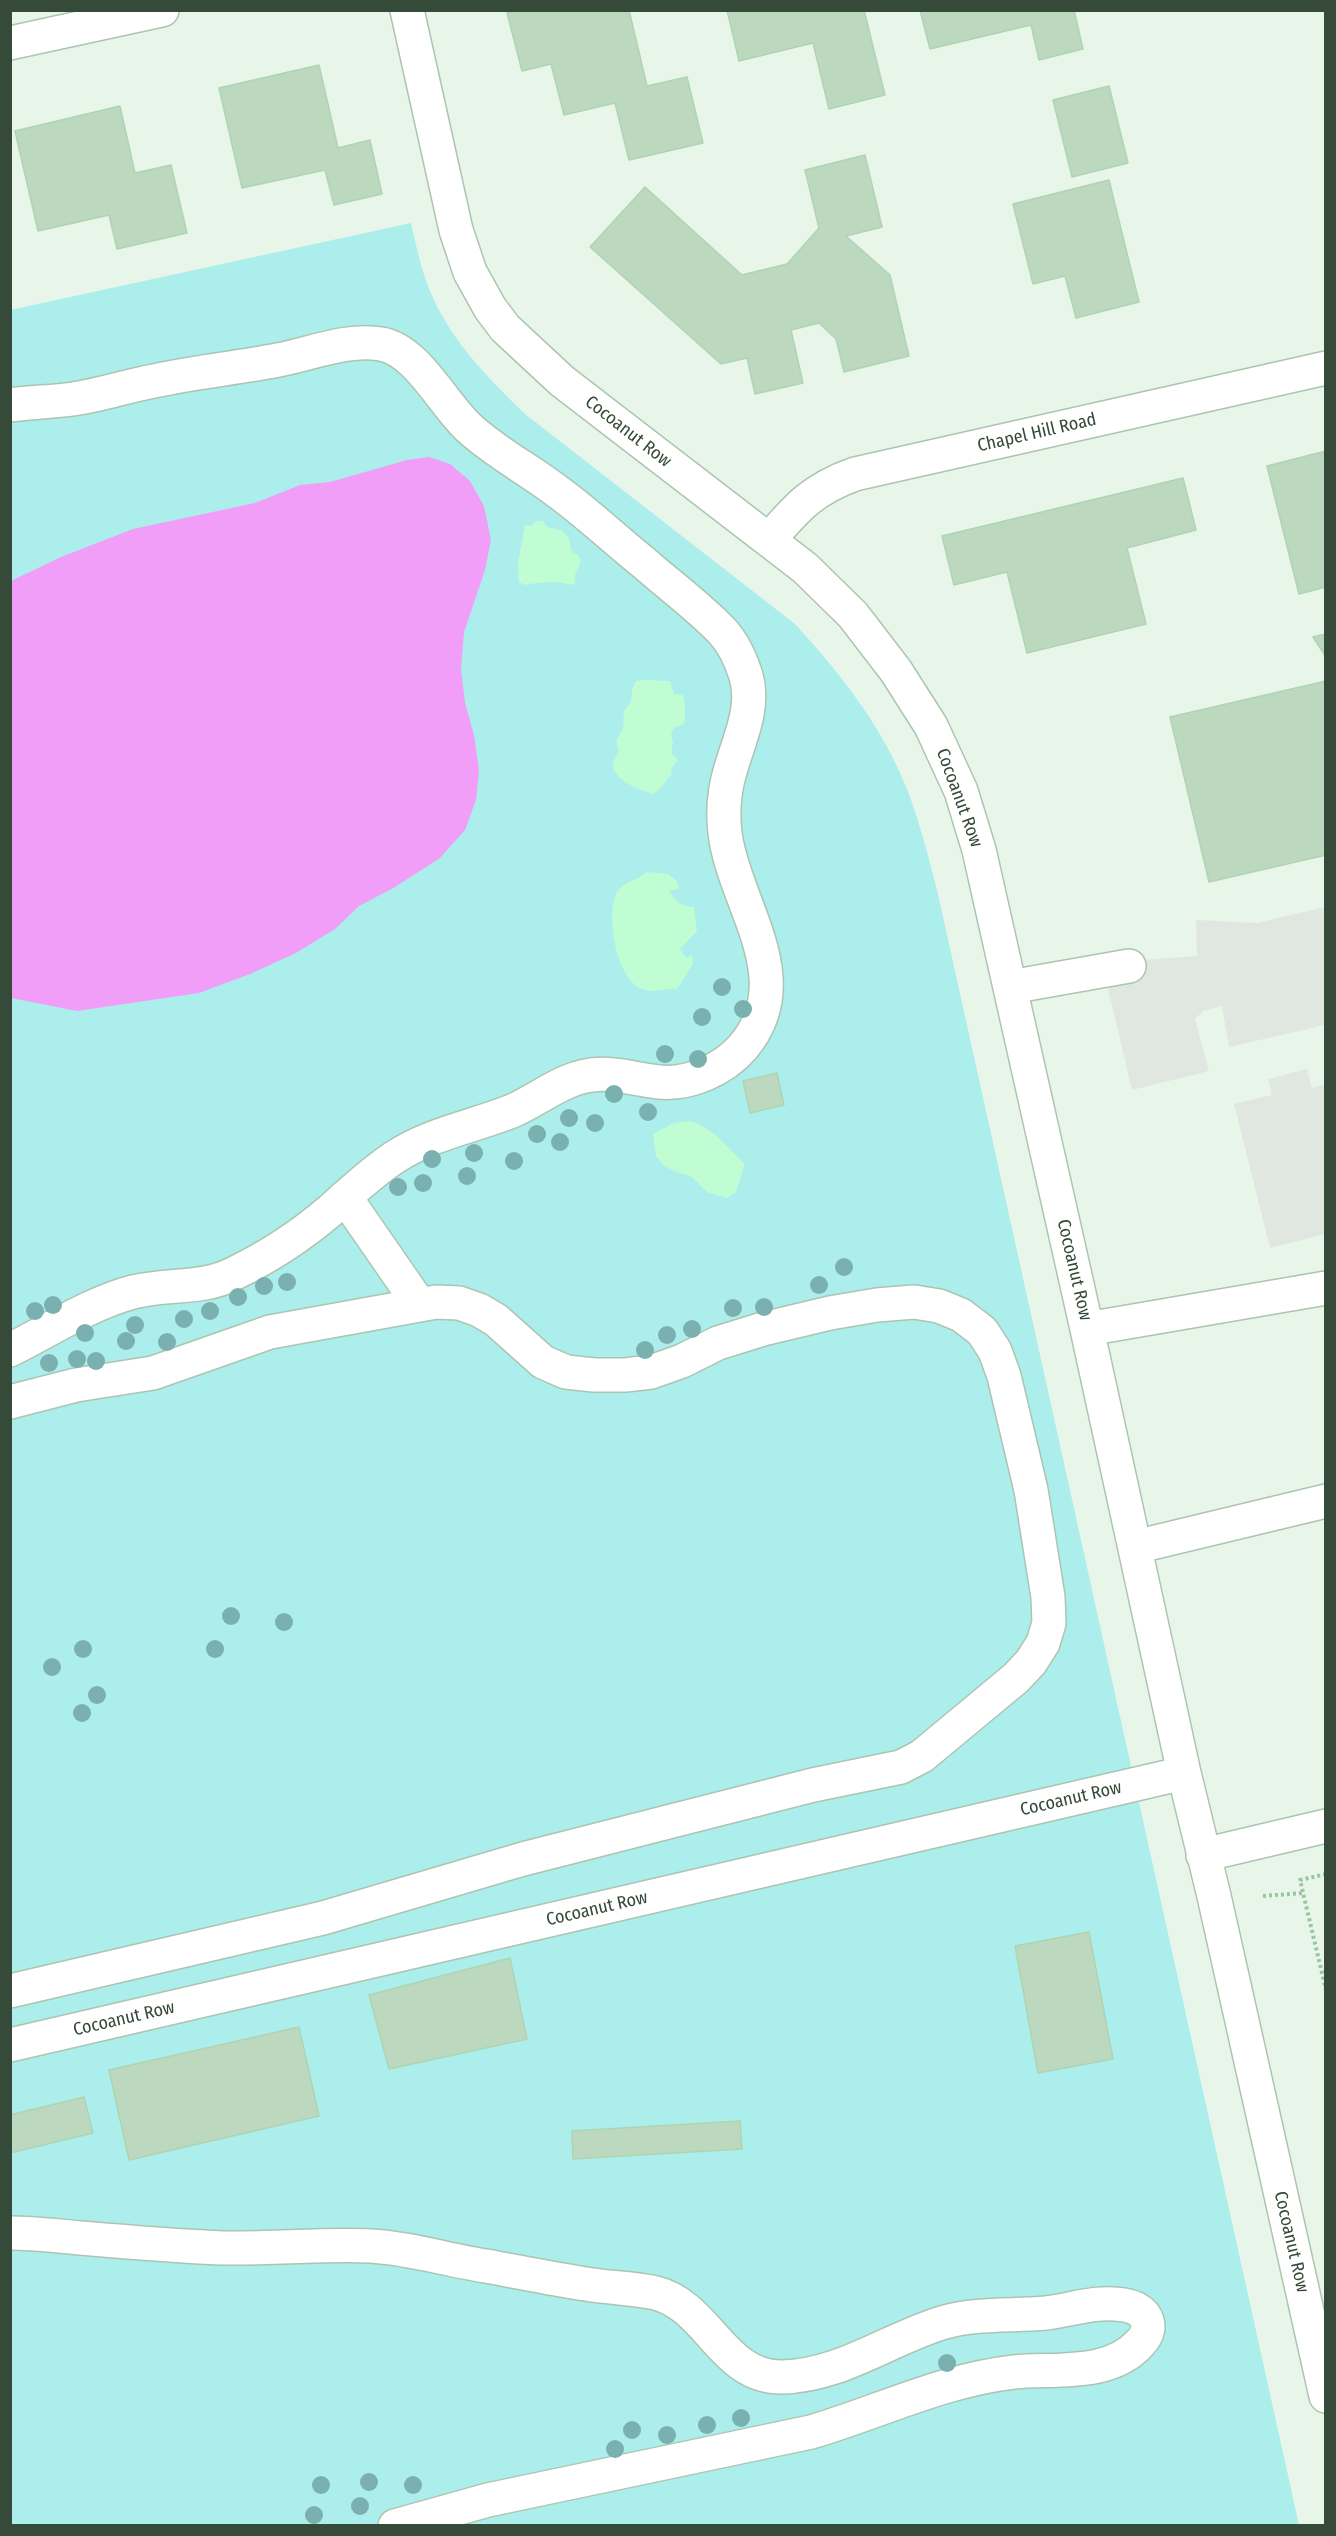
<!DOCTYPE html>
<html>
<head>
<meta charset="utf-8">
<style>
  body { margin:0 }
  #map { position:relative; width:1336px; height:2536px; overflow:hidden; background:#e8f6ea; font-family:"Fira Sans Condensed",sans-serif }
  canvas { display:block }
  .frame { position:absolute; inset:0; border:12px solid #354a38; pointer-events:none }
</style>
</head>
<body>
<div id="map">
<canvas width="1336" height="2536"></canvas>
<div class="frame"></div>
</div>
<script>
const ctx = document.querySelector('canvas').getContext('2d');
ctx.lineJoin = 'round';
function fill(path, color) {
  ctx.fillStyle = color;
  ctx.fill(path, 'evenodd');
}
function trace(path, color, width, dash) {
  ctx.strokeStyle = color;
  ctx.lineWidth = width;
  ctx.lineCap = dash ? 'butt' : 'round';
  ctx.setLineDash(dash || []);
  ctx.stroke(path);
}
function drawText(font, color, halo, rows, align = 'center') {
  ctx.font = font + ' "Fira Sans Condensed",sans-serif';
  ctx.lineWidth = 4.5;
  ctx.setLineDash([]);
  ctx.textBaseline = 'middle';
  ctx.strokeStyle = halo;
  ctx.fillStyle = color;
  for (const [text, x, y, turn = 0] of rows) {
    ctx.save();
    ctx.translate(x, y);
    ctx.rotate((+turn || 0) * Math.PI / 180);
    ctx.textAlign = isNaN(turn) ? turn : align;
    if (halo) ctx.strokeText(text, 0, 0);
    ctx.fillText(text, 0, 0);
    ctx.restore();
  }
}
const green = new Path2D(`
  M411,223C417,249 422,274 433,298C454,344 490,380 525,414L795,624C840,673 882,726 907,789C920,823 929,859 938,894L1299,2525H11L10,310Z`);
const sand = new Path2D(`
  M536,521H543L547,527L563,531L569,539L572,552L578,555L581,561L575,575V582L572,585C557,581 540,582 525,585L519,582L518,563L525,525L531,526Z
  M646,680L670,681L674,694L683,695C685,701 686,719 684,724L675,727L671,733L673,743L671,753L678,760L671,769L672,774C664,781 662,790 653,794C641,790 620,783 614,770C611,764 616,756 619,751L616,741L623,728L624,711L631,702L632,689L636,681Z
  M647,872L668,874L677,881L679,889L669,891C675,901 682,907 694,907L697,931L680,949L686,958L692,955L693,964L677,989C664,987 656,994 642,989C616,979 605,914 617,892C624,881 637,881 647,872Z
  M689,1121C713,1127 727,1147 745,1164L736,1192L727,1198L707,1192L691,1176L679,1173L664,1166L656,1156L653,1134L674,1123Z`);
const parking = new Path2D(`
  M1325,907V1025L1229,1047L1222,1006L1203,1011L1195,1019L1209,1071L1132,1090L1102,963L1197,956L1196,920L1257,923Z
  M1307,1069L1312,1088L1325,1084V1234L1270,1248L1234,1104L1272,1095L1268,1079Z`);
const water = new Path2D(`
  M429,457L450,464L470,481L484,506L491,540L485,570L464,632L461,669L465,703L474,735L479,770L476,800L465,830L440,858L395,887L359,906L335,929L296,953L250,974L199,993L77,1011L11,998V581L61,557L133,529L255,503L300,485L330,482L407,460Z`);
const building = new Path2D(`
  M519,10H629L647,86L687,77L703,143L629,160L615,103L564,115L551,64L522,71L507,13Z
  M727,10H864L885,95L829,109L813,43L739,61Z
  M920,10H1074L1083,49L1039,60L1031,25L930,49Z
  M319,65L338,148L370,140L382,194L334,205L325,170L242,188L219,88Z
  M1109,86L1128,163L1072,177L1053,100Z
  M120,106L135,173L171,165L187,233L117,249L109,215L38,231L15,131Z
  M865,155L882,227L846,236L890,275L909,356L844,372L836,339L819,323L791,330L803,383L755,394L747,358L721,364L590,247L645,187L742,275L787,264L819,228L805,170Z
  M1109,180L1139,302L1076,318L1065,276L1033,284L1013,204Z
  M1326,451V587L1299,594L1267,466Z
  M1183,478L1196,530L1127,548L1146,624L1027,653L1007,572L954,585L942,536Z
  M1326,634V657L1313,637Z
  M1326,681V855L1209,882L1170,717Z
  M777,1073L784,1105L750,1113L743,1081Z
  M1089,1932L1113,2059L1038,2073L1015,1946Z
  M510,1958L527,2039L389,2069L369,1995Z
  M299,2027L319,2116L129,2160L109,2070Z
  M84,2097L93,2133L10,2153V2115Z
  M740,2121L742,2149L573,2159L572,2131Z`);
const path = new Path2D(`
  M1326,1874L1300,1880L1326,1990
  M1263,1896L1303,1893`);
const minor = new Path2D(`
  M407,10L456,230L470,272L490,308L505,328L562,381L805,568L853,615L896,671L931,726L961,791L979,850L1087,1329L1184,1773L1214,1896L1326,2396
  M10,43L162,10
  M10,405C31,402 52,402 73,399C101,395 127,386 154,381C195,372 237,368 278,360C311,354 347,338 381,344C417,350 442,403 469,428C495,452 526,468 554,489C585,511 613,538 643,562C669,585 698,606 722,631C734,644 741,660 746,676C755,708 740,737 731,768C724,790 722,816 726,840C738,909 799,981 743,1047C723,1070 689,1085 659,1082C624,1078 602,1067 567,1082C548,1090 531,1103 512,1111C472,1127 432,1133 395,1157C372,1172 352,1191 331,1210C303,1234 268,1257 235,1273C203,1290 168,1283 133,1292C91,1303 50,1330 10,1350
  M769,540C797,507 813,489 855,474L1326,368
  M1010,987L1129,966
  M345,1197L419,1304
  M1087,1329L1326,1288
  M10,1402L76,1385L153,1373L270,1332L436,1302L459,1303L479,1310L496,1320L543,1362L566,1372L594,1375H625L651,1372L682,1361L718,1343L763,1329L830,1313L877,1305L914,1302L939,1306L961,1315L982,1331L995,1351L1004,1376L1031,1490L1048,1597L1049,1623L1043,1643L1031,1662L1016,1678L922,1756L901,1767L813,1785L523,1859L323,1918L10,1991
  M1135,1547L1326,1501
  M1203,1855L1326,1826
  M10,2045L1184,1773
  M10,2233C34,2233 57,2236 81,2238C128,2242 175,2246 222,2248C271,2249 321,2244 370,2246C410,2248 447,2260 486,2266C519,2272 553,2279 586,2284C609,2288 634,2288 656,2293C709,2307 723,2378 782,2377C841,2376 890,2338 945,2322C976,2313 1013,2316 1046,2313C1071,2310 1098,2300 1124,2305C1131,2306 1139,2309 1144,2315C1151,2325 1148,2335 1140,2343C1110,2377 1054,2368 1014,2372C943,2380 879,2412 811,2432L488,2500L395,2526`);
const trees = [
  [722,987],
  [743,1009],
  [702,1017],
  [665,1054],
  [698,1059],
  [614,1094],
  [648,1112],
  [569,1118],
  [595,1123],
  [537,1134],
  [560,1142],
  [474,1153],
  [432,1159],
  [514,1161],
  [467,1176],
  [423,1183],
  [398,1187],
  [844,1267],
  [287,1282],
  [819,1285],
  [264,1286],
  [238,1297],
  [53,1305],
  [764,1307],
  [733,1308],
  [35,1311],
  [210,1311],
  [184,1319],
  [135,1325],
  [692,1329],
  [85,1333],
  [667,1335],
  [126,1341],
  [167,1342],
  [645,1350],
  [77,1359],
  [96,1361],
  [49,1363],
  [231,1616],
  [284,1622],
  [83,1649],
  [215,1649],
  [52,1667],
  [97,1695],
  [82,1713],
  [947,2363],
  [741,2418],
  [707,2425],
  [632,2430],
  [667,2435],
  [615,2449],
  [369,2482],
  [321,2485],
  [413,2485],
  [360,2506],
  [314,2515]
];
const streetNames = [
  ["Cocoanut Row",628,432,38],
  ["Chapel Hill Road",1037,433,-13],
  ["Cocoanut Row",959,798,70],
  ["Cocoanut Row",1074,1270,77],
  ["Cocoanut Row",1071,1799,-13],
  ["Cocoanut Row",597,1909,-13],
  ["Cocoanut Row",124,2019,-13],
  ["Cocoanut Row",1291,2242,77]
];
fill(green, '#aceeeb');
fill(sand, '#c0fdd2');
fill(parking, '#e0e6e0');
fill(water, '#f19ef9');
fill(building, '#bcd9bf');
trace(building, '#aed4b2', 1.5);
trace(minor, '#acc5b0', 36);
trace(path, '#98c69f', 4, [3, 3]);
trace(minor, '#fff', 33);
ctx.fillStyle = '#7bb0b1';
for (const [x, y] of trees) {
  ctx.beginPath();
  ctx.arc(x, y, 9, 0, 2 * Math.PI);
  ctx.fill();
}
drawText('18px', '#354a38', '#fff', streetNames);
</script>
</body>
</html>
